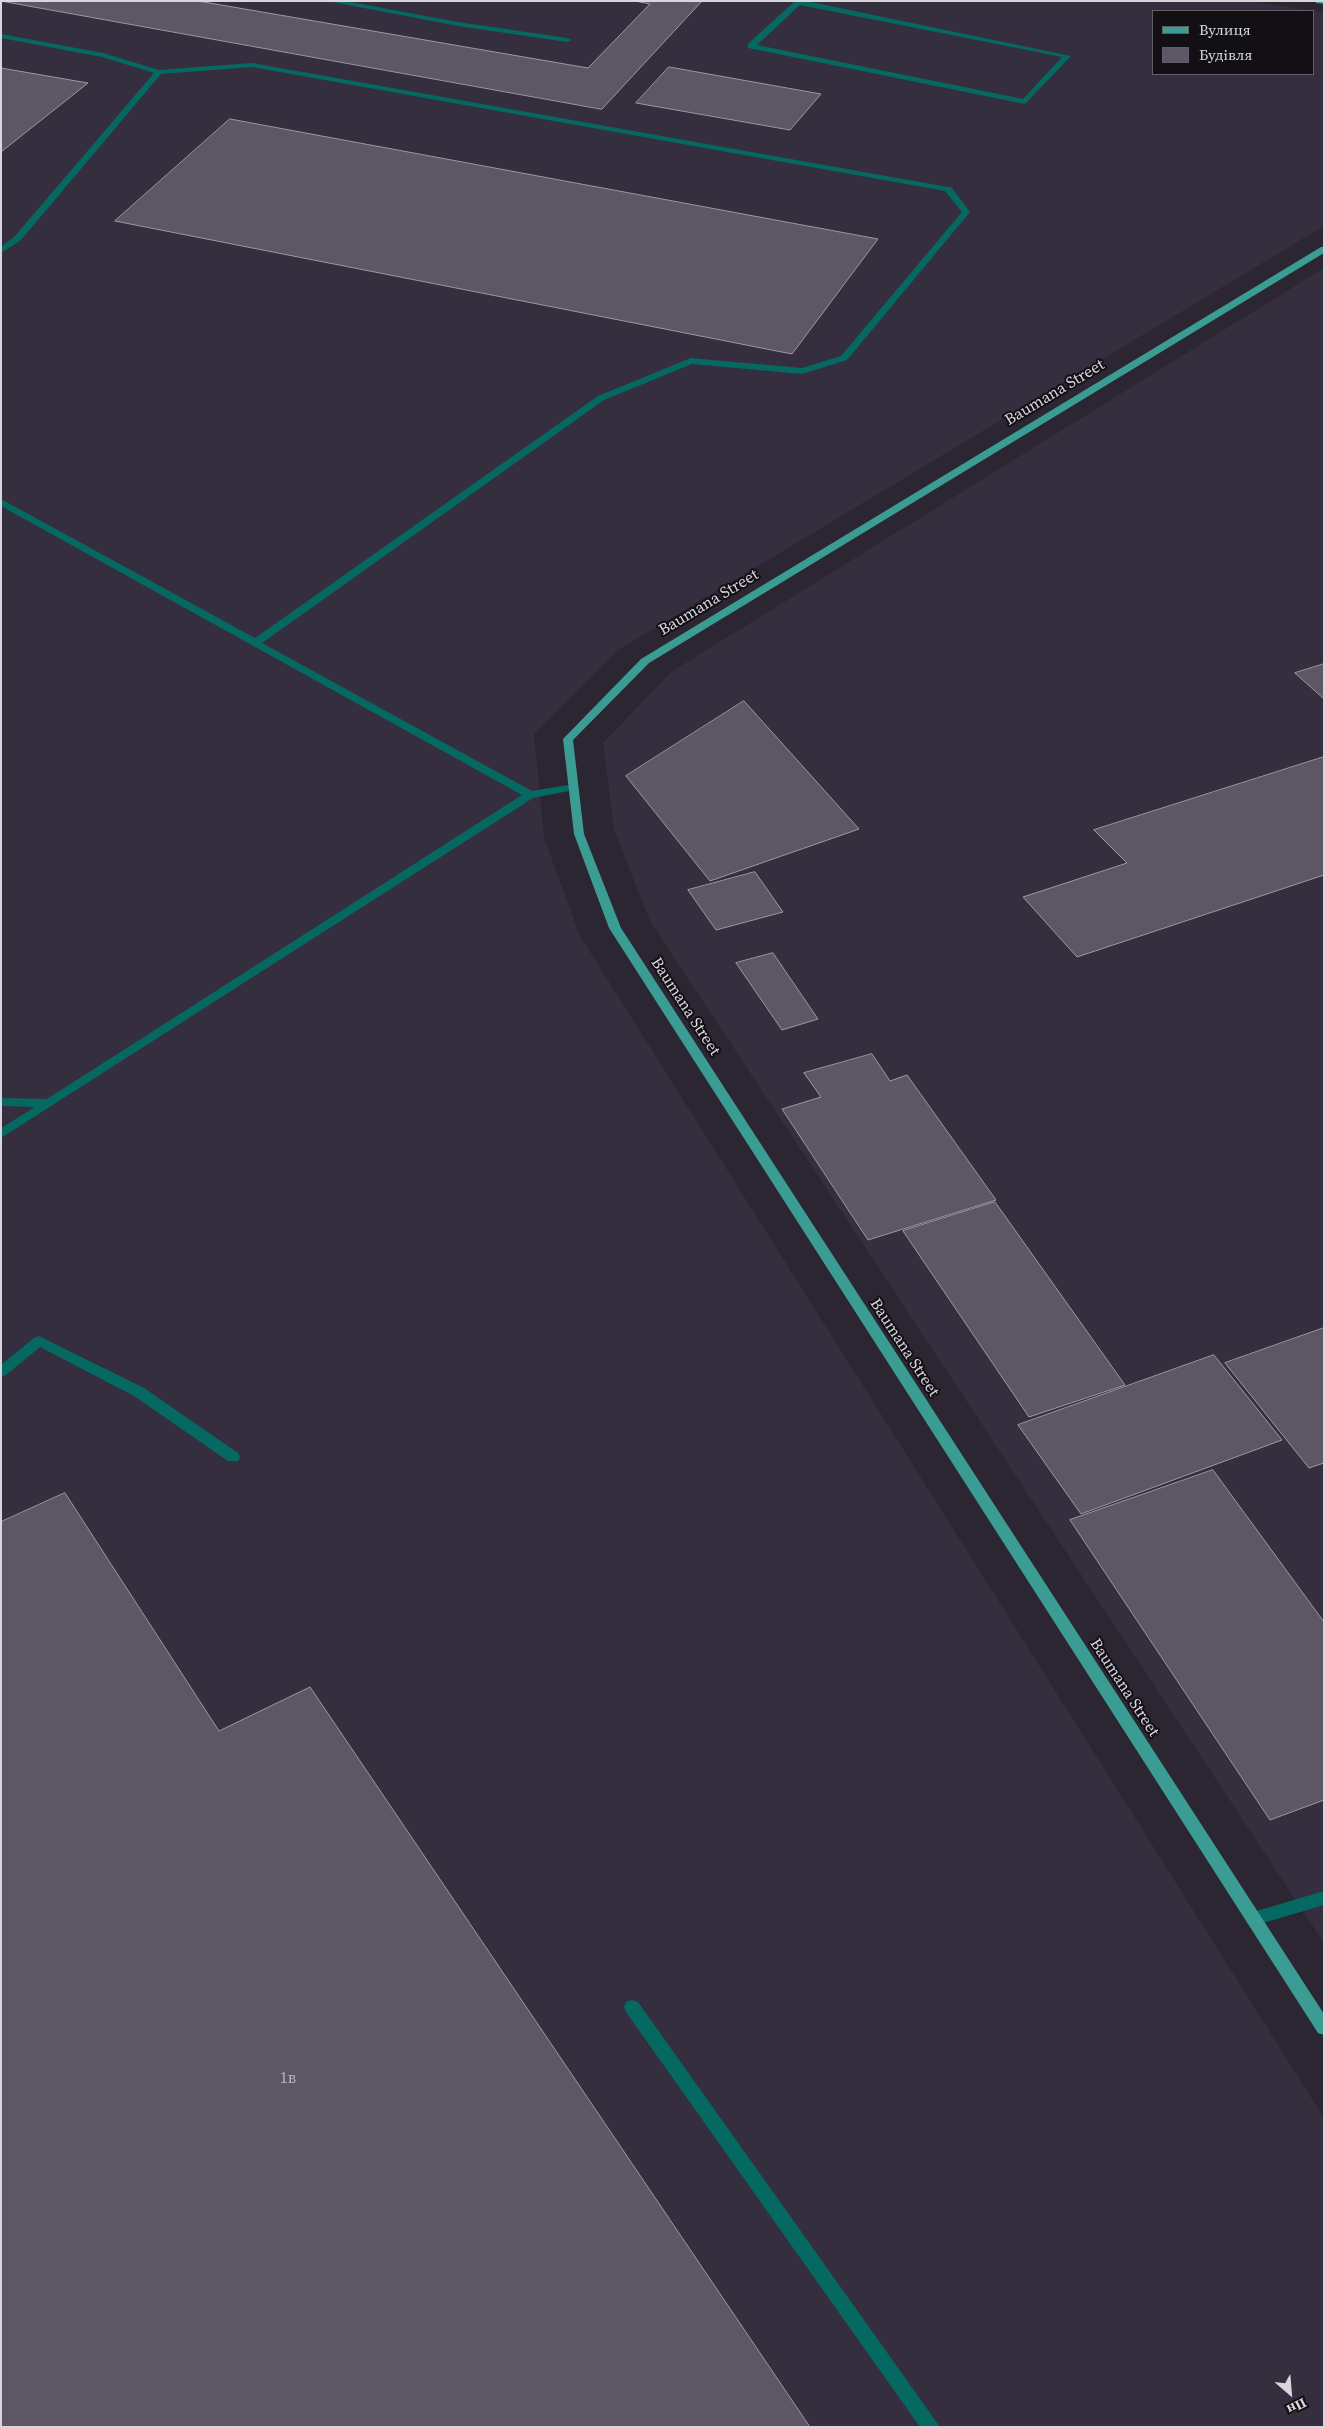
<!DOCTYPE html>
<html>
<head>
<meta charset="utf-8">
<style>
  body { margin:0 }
  #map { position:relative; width:1325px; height:2428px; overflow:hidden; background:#2b2632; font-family:"Source Serif 4",serif }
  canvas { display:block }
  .frame { position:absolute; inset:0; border:2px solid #d8d5dd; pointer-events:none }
  .legend { position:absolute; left:1152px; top:10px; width:162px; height:65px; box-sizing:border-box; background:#121015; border:1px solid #615f65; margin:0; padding:6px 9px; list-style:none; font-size:15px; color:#d8d5dd }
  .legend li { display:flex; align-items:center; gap:10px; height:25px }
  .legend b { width:25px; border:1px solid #615f65 }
  .north { position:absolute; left:1265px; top:2368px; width:50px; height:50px; -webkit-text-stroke:4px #121015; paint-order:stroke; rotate:153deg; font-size:14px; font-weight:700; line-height:20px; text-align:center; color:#d8d5dd }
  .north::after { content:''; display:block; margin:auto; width:18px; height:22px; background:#d8d5dd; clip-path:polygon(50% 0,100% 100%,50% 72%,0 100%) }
</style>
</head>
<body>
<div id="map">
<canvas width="1325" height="2428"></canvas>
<div class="frame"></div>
<ul class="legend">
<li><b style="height:6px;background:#3b9c93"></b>Вулиця</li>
<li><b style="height:14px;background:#5d5765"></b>Будівля</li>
</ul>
<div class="north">Пн</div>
</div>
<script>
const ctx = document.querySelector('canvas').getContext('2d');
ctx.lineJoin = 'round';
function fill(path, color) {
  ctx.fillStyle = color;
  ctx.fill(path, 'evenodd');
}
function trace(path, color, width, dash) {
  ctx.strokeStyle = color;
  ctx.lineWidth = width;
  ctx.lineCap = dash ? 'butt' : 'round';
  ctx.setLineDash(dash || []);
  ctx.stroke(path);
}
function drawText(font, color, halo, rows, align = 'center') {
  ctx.font = font + ' "Source Serif 4",serif';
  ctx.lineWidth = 4;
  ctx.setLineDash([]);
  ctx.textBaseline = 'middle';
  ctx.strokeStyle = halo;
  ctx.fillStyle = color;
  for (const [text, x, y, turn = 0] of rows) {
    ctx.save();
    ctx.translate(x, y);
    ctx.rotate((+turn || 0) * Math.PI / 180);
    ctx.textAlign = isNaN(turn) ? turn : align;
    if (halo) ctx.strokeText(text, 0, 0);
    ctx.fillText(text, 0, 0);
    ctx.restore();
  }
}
const built = new Path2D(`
  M1,1H1251L1324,13V226L618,650L534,734L544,838L580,936L1324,2118V2427H1ZM1154,11H1314V74H1154Z
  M1324,268V1943L650,921L614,830L603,743L671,672Z`);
const building = new Path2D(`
  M1,1H198L588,68L650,4L635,1H702L602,109Z
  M669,67L821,94L790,130L636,103Z
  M1,68L88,83L1,152Z
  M230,119L878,239L792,354L115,221Z
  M1324,664V699L1295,673Z
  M744,701L859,829L710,881L626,776Z
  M1324,757V875L1077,957L1023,897L1127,863L1094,830Z
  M755,872L783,912L716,930L688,890Z
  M773,953L818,1019L782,1030L736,963Z
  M872,1054L890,1081L907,1075L996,1200L868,1240L782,1109L821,1097L804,1073Z
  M995,1202L1125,1385L1029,1417L903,1231Z
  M1324,1328V1463L1309,1468L1225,1363Z
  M1214,1355L1282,1440L1081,1514L1018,1425Z
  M1213,1470L1324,1622V1800L1270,1820L1070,1520Z
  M65,1493L219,1731L310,1687L810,2427H1V1522Z`);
const minor = new Path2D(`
  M327,1H345L458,22L567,38L571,40L567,42L458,26Z
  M795,1H806L1071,56L1025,104L748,48V44ZM800,5L1062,57L1023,99L757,45Z
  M1,34L103,53L159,70L252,63L948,187H951L970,212L847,360L802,374L692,364L604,400L262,643L532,791L574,784L579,787L574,790L533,798L1,1138V1128L35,1107L1,1106V1098L47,1099L522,795L1,506V499L255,638L598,396L691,358L802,368L841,356L962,212L945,191L252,67L161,74L21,240L1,253V247L15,236L154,73L102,57L1,38Z
  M39,1336L144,1388L238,1453L240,1457L238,1461H228L134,1396L40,1347L6,1375L1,1377V1365L34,1338Z
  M1324,1891V1905L1253,1926L1248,1924L1245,1919L1248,1914L1253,1912Z
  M632,2000L638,2002L940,2427H920L626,2012L624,2007L626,2002Z`);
const major = new Path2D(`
  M1315,1H1324V4L1316,3Z
  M1321,247H1324V253L649,663L573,740L584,834L621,928L1324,2014V2035L1318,2033L609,928L574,834L563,739L641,659Z`);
const streetNames = [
  ["Baumana Street",1055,393,-31],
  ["Baumana Street",709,603,-31],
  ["Baumana Street",685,1007,57],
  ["Baumana Street",904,1348,57],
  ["Baumana Street",1124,1688,57]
];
const nearNumbernames = [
  ["1в",288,2079]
];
fill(built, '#352e3f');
fill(building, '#5d5765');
trace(building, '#9c96a5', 1);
fill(minor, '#056861');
fill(major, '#3b9c93');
drawText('16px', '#d8d5dd', '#121015', streetNames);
drawText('16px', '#b9b6bf', null, nearNumbernames);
</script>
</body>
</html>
